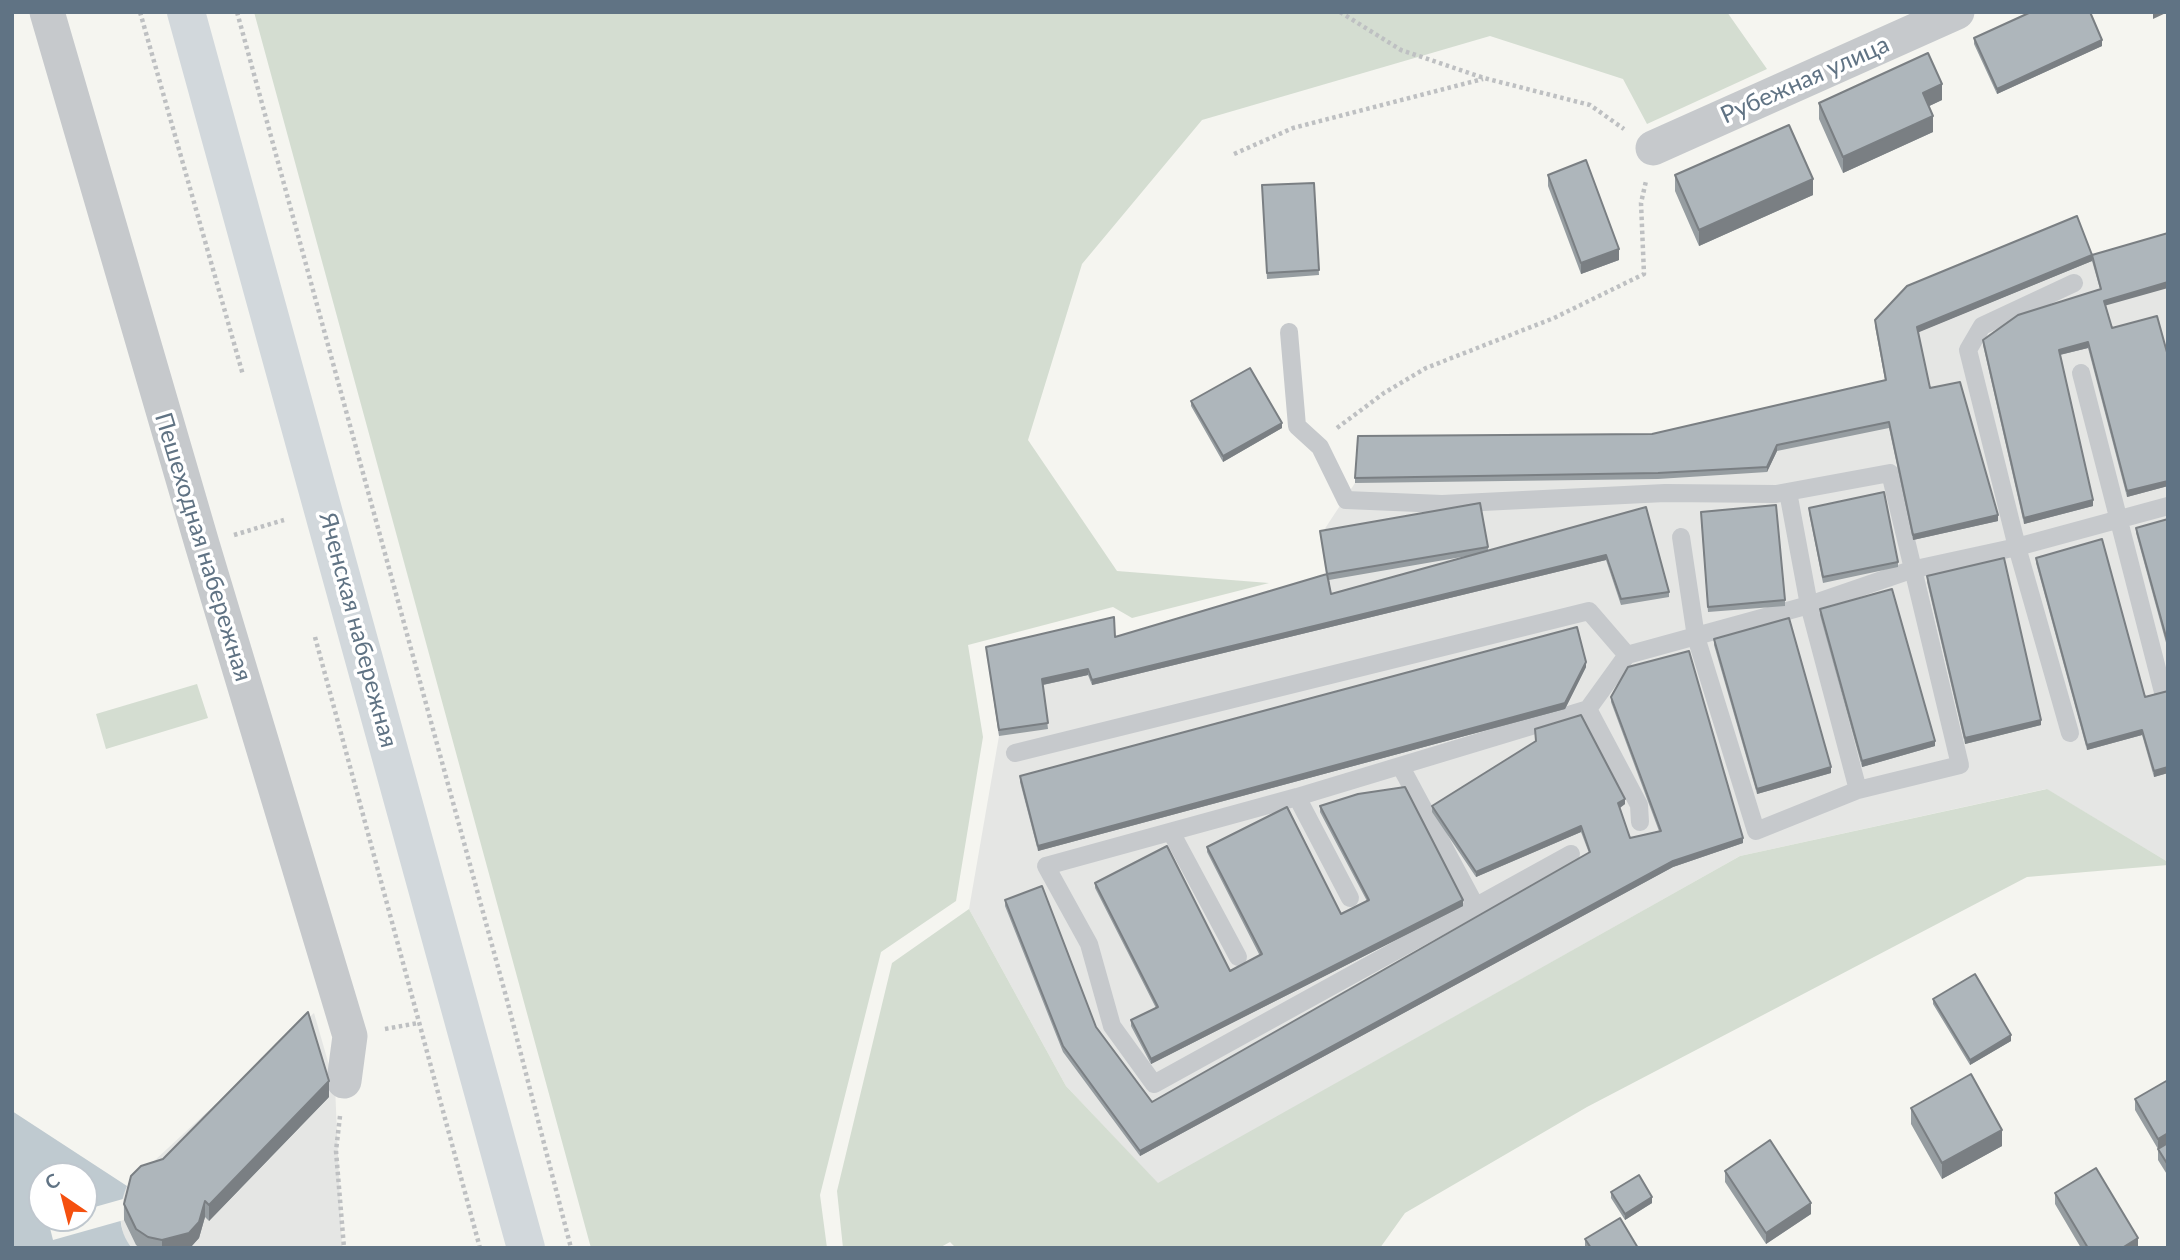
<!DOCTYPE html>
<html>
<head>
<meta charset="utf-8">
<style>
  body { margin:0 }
  #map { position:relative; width:2180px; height:1260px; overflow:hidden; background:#f5f5f0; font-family:Lato,sans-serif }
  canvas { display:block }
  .frame { position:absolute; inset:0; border:14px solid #607384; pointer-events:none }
  .north { position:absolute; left:28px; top:1162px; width:70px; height:70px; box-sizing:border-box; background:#fff; border:2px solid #bfc7ce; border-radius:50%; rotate:325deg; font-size:19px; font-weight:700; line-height:28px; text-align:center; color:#607384 }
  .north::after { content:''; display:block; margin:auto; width:24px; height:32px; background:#f5500f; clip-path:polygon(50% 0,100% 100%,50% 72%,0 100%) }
</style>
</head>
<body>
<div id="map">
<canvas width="2180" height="1260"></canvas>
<div class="frame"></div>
<div class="north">С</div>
</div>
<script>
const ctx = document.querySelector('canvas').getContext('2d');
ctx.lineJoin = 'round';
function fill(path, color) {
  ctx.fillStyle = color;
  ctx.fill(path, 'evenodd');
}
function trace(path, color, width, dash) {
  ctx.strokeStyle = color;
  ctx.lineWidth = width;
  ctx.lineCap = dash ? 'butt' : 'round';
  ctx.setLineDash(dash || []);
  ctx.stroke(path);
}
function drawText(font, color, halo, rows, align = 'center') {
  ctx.font = font + ' Lato,sans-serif';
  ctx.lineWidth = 7;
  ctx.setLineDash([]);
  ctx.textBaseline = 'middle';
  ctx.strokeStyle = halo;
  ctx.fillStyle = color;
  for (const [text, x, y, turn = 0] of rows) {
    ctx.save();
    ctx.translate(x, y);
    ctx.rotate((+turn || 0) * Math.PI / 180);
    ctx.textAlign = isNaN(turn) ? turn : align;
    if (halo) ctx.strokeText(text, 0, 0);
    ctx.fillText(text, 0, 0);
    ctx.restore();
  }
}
const built = new Path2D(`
  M2168,238V862L2046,789L1740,856L1158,1184L1066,1086L969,909L999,736L986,653L1114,622L1115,642L1327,580L1320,536L1355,483L1357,442L1652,439L1886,385L1875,326Z
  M314,1013L335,1086L342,1248H132L124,1238L120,1217L122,1198L127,1186Z`);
const green = new Path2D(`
  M254,12H1727L1767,69L1647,124L1623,79L1490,36L1202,120L1082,264L1028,440L1117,571L1269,583L1132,618L1113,607L968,645L983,737L956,901L881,952L820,1195L827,1248H591Z
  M197,684L208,718L106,749L96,714Z
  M2047,789L2168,862V865L2027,877L1587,1107L1405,1213L1380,1248H956L950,1242L939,1248H843L837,1191L892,963L969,909L1066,1086L1158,1183L1740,856Z`);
const water = new Path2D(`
  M12,1111L127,1186C118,1207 117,1230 132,1248H12ZM42,1176H84V1218H42Z`);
const pier = new Path2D(`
  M123,1199L124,1220L53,1240L48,1220L84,1218V1210Z`);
const path = new Path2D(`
  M140,12L243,375
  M237,12L507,1000L571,1248
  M1340,12L1401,50L1484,78L1590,105L1624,129
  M1234,154L1293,128L1483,79
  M1337,428L1384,393L1426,368L1554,318L1644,274L1641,203L1646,181
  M234,535L284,520
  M315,637L480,1248
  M385,1029L418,1023
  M340,1116L336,1151L344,1248`);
const lane = new Path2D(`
  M1289,332L1297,426L1320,447L1346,500L1442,504L1665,493L1776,494L1890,473L1960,765L1858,790
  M2081,373L2164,696
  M1681,537L1696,637L1756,831L1858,790L1809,605L1788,492
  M1588,709L1639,805L1640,822
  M2070,733L2017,547L1968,350L1982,326L2074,283
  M1015,753L1589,611L1627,655L1809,605L1911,570L2017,547L2168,506
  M1401,767L1475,905
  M1297,797L1350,898
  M1171,832L1238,957
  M1571,854L1154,1084L1112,1026L1089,944L1046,866L1297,797L1588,709L1627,655`);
const street = new Path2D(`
  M47,12L202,544L350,1036L344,1081
  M1653,148L1957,12`);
const secondary = new Path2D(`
  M186,12L526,1248`);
const wall = new Path2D(`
  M1974,38L2102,46L1997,94L1974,44Z
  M1942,100L1929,106L1933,132L1843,173L1819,119V103Z
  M1548,175L1619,260L1581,274L1548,186Z
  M1675,175L1813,195L1699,246L1675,191Z
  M1314,183L1319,275L1267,279L1262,185Z
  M2092,255L2112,328L2168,356V486L2127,497L2088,348L2060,355L2093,506L2024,524L1983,345V340L2100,289L2092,261L1918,332L1930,388L1998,521L1913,540L1889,428L1777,451L1767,472L1658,479L1355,483V478L1652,434L1885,380L1875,326V320Z
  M1191,401L1282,428L1223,462L1191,406Z
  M1646,507L1669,592V597L1621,605L1606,560L1092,685L1088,675L1043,685L1048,729L999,736L986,647L1115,637L1327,575L1320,531L1488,547V551ZM1473,555L1331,594L1329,580Z
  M1809,508L1898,562V567L1823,583L1809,513Z
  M1701,517L1785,600V606L1708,612Z
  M2168,519V650L2136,533V528Z
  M2036,558L2145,697L2168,691V773L2154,777L2142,735L2087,750L2036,563Z
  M1927,576L2041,725L1965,744L1927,582Z
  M1820,609L1935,746L1862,767L1820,615Z
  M1714,639L1831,773L1757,794L1714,645Z
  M1586,667L1565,709L1038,851L1020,782V776Z
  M1611,697L1743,843L1673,867L1140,1156L1063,1052L1005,906V900L1096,1027L1152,1102L1589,853L1581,832L1476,877L1432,812V806L1625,804L1620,808L1630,838L1659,831L1611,702Z
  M1320,806L1463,906L1151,1064L1131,1026V1020L1156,1008L1095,888V883L1230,971L1260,956L1207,852V847L1341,914L1367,901L1320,812Z
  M1933,999L2011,1041L1970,1065L1933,1004Z
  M2168,1080V1176L2158,1160V1149L2135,1110V1099Z
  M329,1097L209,1221L205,1217L199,1238L190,1248H140L136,1245L124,1220V1204L163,1159Z
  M1911,1108L2002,1146L1942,1179L1911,1124Z
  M1725,1171L1811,1214L1766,1244L1725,1182Z
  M1611,1192L1652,1203L1625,1220L1611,1198Z
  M2055,1193L2138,1248H2081L2055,1204Z
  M1585,1239L1638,1248H1585Z`);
const shadedWall = new Path2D(`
  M2153,12H2168L2153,19Z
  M2102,40V46L1997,94V89Z
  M1942,84V100L1923,109V93Z
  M1933,116V132L1843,173V157Z
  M1813,179V195L1699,246V230Z
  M1619,249V260L1581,274V263Z
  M2092,255V261L1917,333V327Z
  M2168,282V288L2104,306V301Z
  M2088,342V348L2059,355V350Z
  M1282,423V428L1223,462V456Z
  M1777,445V451L1767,472V467Z
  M2168,481V486L2127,497V491Z
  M2093,500V506L2024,524V518Z
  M1998,515V521L1913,540V535Z
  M1606,555V560L1092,685V680Z
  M1586,662V667L1565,709L1038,851V846Z
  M1088,669V675L1042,685V679Z
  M2041,720V725L1965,744V738Z
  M2142,730V735L2087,750V745Z
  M1935,741V746L1862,767V761Z
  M1831,767V773L1757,794V789Z
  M2168,767V773L2154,777V771Z
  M1625,799V804L1618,809V803Z
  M1581,826V832L1476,877V872Z
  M1743,838V843L1673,867L1140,1156V1151L1673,861Z
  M1463,900V906L1151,1064V1059Z
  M2011,1035V1041L1970,1065V1060Z
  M329,1081V1097L209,1221V1205Z
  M2002,1130V1146L1942,1179V1163Z
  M2168,1133V1144L2158,1150V1139Z
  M1652,1197V1203L1625,1220V1214Z
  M205,1201V1217L199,1238L190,1248H162V1240Z
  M1811,1203V1214L1766,1244V1233Z
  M2138,1238V1248H2122Z`);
const building = new Path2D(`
  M2031,12H2090L2102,40L1997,89L1974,38Z
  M1928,53L1942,84L1923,93L1933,116L1843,157L1819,103Z
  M1789,125L1813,179L1699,230L1675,175Z
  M1586,160L1619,249L1581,263L1548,175Z
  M1314,183L1319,270L1267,273L1262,185Z
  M2077,216L2092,255L2168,233V282L2104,301L2112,328L2157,316L2168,356V481L2127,491L2088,342L2059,350L2093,500L2024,518L1983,340L2018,315L2101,289L2092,255L1917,327L1930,388L1960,382L1998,515L1913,535L1889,422L1777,445L1767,467L1658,473L1355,478L1358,436L1652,434L1886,380L1875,320L1907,286Z
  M1250,368L1282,423L1223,456L1191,401Z
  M1884,492L1898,562L1823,577L1809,508Z
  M1480,503L1488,547L1327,574L1331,594L1646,507L1669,592L1621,599L1606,555L1092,680L1088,669L1042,679L1048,723L999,730L986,647L1114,617L1115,637L1327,574L1320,531Z
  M1776,505L1785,600L1708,607L1701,512Z
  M2168,519V644L2136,528Z
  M2102,539L2145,697L2168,691V767L2154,771L2142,730L2087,745L2036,558Z
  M2004,558L2041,720L1965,738L1927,576Z
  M1892,589L1935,741L1862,761L1820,609Z
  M1789,618L1831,767L1757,789L1714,639Z
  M1577,627L1586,662L1565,703L1038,846L1020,776Z
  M1689,651L1743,838L1673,861L1140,1151L1063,1046L1005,900L1042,886L1096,1027L1152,1102L1590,852L1581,826L1476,872L1432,806L1536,741L1535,729L1581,715L1625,799L1618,803L1630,838L1661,831L1611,697L1628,667Z
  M1405,787L1463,900L1151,1059L1131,1020L1158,1007L1095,883L1167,846L1230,971L1262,954L1207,847L1287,807L1341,914L1369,900L1320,806L1358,794Z
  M1975,974L2011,1035L1970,1060L1933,999Z
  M308,1012L329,1081L209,1205L205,1201L199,1222L189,1233L162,1240L148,1237L136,1229L124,1204L131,1176L141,1166L163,1159Z
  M1971,1074L2002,1130L1942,1163L1911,1108Z
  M2168,1080V1133L2158,1139L2135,1099Z
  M1770,1140L1811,1203L1766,1233L1725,1171Z
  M2168,1143V1165L2158,1149Z
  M2096,1168L2138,1238L2122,1248H2088L2055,1193Z
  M1639,1175L1652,1197L1625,1214L1611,1192Z
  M1620,1218L1638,1248H1591L1585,1239Z`);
const streetNames = [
  ["Рубежная улица",1805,80,-24],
  ["Пешеходная набережная",203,547,73],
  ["Яченская набережная",358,630,75]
];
fill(built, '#e5e6e4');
fill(green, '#d4ddd1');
fill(water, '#bfcad0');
fill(pier, '#f5f5f0');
trace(path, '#bec0c2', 4.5, [3.5, 3.5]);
trace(lane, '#c6c9cc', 18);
trace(street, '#c6c9cc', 35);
trace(secondary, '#d2d8dc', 38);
fill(wall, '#969da1');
fill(shadedWall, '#7a7f83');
fill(building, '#aeb6bb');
trace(building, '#7a7f83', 2);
drawText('24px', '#607384', '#fff', streetNames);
</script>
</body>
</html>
